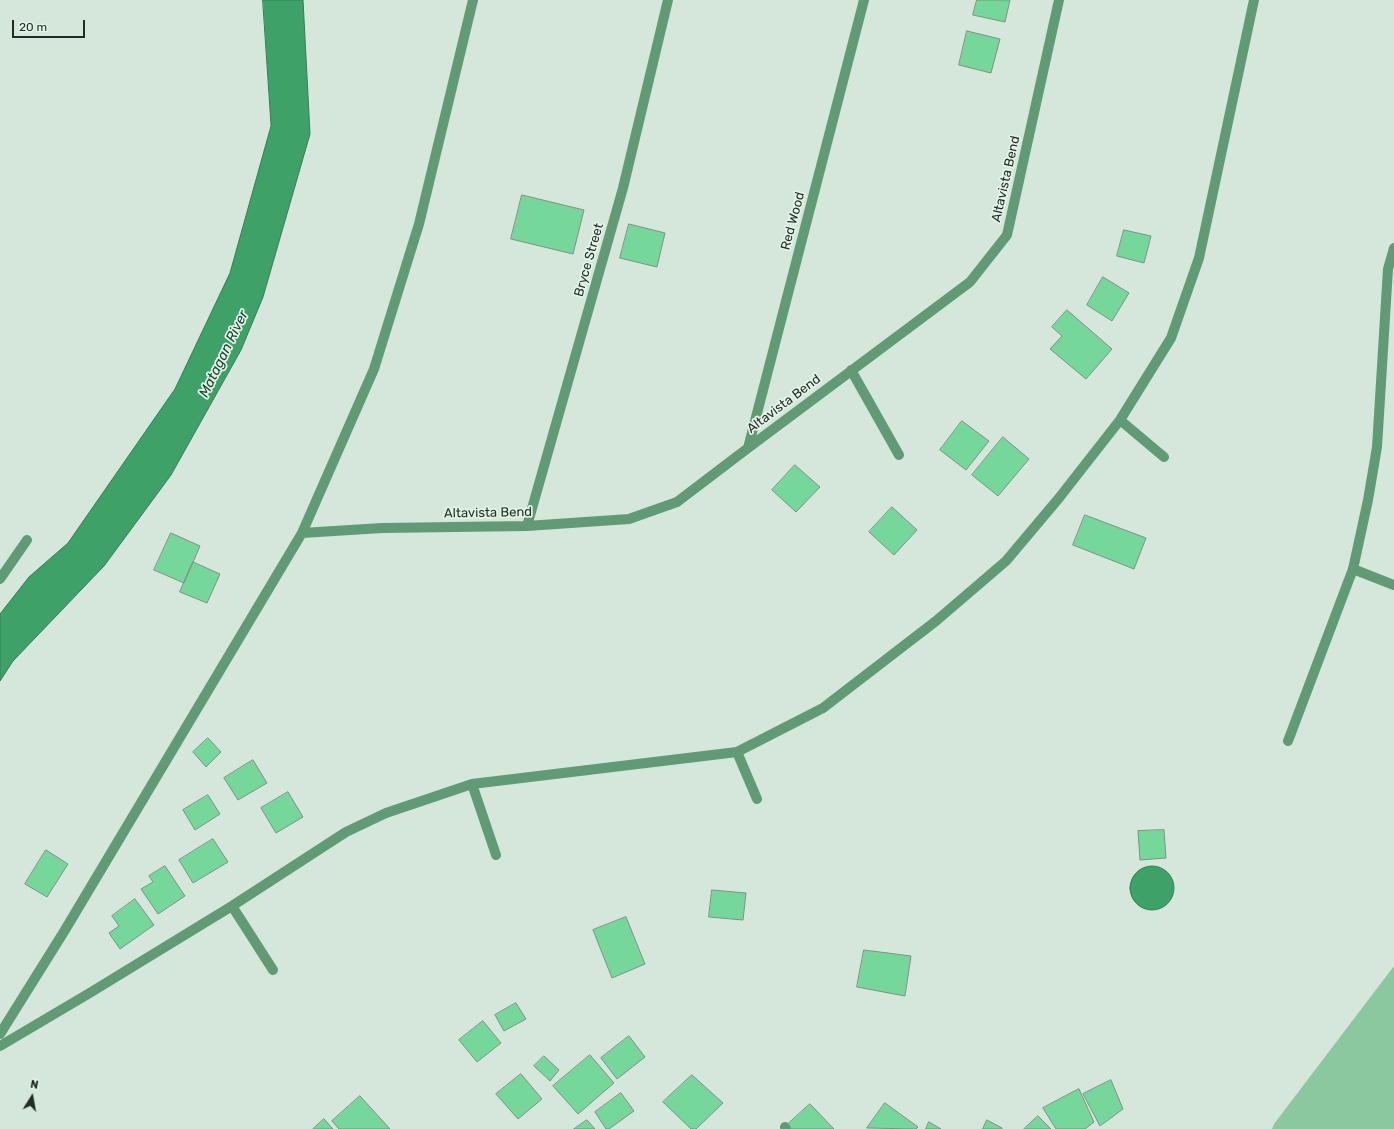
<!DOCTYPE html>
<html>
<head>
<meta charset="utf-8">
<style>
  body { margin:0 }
  #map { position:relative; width:1394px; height:1129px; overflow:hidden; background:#d5e6da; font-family:Rubik,sans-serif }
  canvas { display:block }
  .north { position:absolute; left:12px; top:1077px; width:40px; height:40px; -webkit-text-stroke:3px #e2f4e7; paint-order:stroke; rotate:11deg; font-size:11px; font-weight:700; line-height:16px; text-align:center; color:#242b26 }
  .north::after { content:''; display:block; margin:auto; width:14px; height:18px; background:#242b26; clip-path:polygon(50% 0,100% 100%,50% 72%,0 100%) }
  .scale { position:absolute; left:12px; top:20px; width:73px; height:18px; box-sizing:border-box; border:2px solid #242b26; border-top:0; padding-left:5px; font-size:12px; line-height:14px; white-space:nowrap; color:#242b26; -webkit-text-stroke:3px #e2f4e7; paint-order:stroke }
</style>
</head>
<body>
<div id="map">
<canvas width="1394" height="1129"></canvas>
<div class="north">N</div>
<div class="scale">20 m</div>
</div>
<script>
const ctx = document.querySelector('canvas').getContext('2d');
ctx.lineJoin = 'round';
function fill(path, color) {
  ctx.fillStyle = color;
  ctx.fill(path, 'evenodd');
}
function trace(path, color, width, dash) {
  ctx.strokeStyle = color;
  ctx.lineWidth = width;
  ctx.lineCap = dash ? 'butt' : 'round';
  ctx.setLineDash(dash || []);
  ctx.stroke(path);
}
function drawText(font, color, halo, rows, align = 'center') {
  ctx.font = font + ' Rubik,sans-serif';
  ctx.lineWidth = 3.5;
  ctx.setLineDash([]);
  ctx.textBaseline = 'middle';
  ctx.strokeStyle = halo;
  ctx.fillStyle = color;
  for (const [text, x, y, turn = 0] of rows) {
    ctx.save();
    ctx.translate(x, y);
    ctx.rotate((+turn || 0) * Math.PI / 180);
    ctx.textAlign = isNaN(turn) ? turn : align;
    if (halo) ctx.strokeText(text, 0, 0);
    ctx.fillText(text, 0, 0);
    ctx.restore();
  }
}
const green = new Path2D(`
  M1394,966V1129H1272L1274,1124Z`);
const water = new Path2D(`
  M263,0H303L310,134L263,297L241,350L171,475L104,566L13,661L0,681V614L29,577L68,543L175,389L230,273L271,126Z
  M1130 888a22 22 0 1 1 44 0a22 22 0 1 1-44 0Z`);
const building = new Path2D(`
  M977,0H1010L1005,22L973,15Z
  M967,31L1000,39L991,73L959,65Z
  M522,195L584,210L573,254L511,239Z
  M629,224L665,233L657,267L620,258Z
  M1124,230L1151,236L1144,263L1117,256Z
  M1103,277L1129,293L1112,321L1087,305Z
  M1067,310L1112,349L1086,379L1050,349L1062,336L1052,327Z
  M962,421L989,441L966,470L940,450Z
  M1003,437L1029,459L998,496L972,475Z
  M795,465L820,487L796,512L772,490Z
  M892,507L917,530L894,555L869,532Z
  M1085,515L1146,538L1134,569L1073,545Z
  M171,533L200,546L184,583L154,570Z
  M193,562L220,574L207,603L180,592Z
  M208,738L221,752L206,767L193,752Z
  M253,760L267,783L238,800L224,778Z
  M288,792L303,817L276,833L261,808Z
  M208,795L220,814L195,830L183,810Z
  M1164,830L1166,858L1140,860L1138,831Z
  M213,839L228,862L193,883L179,860Z
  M46,850L68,864L47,897L25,884Z
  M165,866L185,896L158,914L141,889L153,882L149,876Z
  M712,890L746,893L743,920L709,917Z
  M135,899L154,925L120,949L109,933L119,926L112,916Z
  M626,917L645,964L612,978L593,930Z
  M864,950L911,956L905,996L857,987Z
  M516,1003L526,1019L504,1031L495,1015Z
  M483,1021L501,1043L477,1062L459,1040Z
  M629,1036L645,1057L617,1079L601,1058Z
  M590,1055L614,1083L578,1114L553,1086Z
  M544,1056L559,1070L550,1081L534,1066Z
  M521,1074L542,1099L518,1119L496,1094Z
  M692,1075L723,1103L696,1129H691L663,1102Z
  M1111,1080L1123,1109L1100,1126L1083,1094Z
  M1079,1089L1094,1122L1085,1129H1056L1043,1108Z
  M621,1093L634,1111L609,1129H606L595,1112Z
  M360,1096L390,1129H339L332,1121Z
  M885,1103L918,1127L916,1129L867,1128Z
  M810,1104L834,1129H791L787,1125Z
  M1038,1116L1051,1129H1024Z
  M324,1119L333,1129H313Z
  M587,1120L595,1129H574Z
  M987,1120L1002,1128V1129H983Z
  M929,1122L941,1129H926Z`);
const service = new Path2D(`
  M1353,569L1394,585`);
const minor = new Path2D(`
  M851,370L899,455
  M1120,420L1164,457
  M748,448L864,0
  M527,526L623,188L668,0
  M302,533L382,528L527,526L629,519L677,502L748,448L970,282L1007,235L1059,0
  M0,579L27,540
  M1288,741L1353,569L1368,500L1377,447L1388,269L1394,248
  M737,752L757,799
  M472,784L496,855
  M232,906L273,970
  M0,1034L65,930L302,533L374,369L419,224L473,0
  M0,1046L88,994L232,906L346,832L386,813L472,784L737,752L823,708L936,621L1006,561L1059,498L1120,420L1171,338L1199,258L1254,0
  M785,1127L786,1129`);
const streetNames = [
  ["Altavista Bend",1006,179,-77],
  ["Red Wood",793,221,-75],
  ["Bryce Street",589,260,-74],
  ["Altavista Bend",784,404,-37],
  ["Altavista Bend",488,513,-1]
];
const waterNames = [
  ["Matagan River",224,354,-64]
];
fill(green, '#8bc89f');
fill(water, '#3ea268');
trace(water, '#367e54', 1);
fill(building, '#75d89a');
trace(building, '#809084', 1);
trace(service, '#609b75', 10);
trace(minor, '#609b75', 10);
drawText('13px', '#242b26', '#e2f4e7', streetNames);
drawText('italic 14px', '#194229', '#e2f4e7', waterNames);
</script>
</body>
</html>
